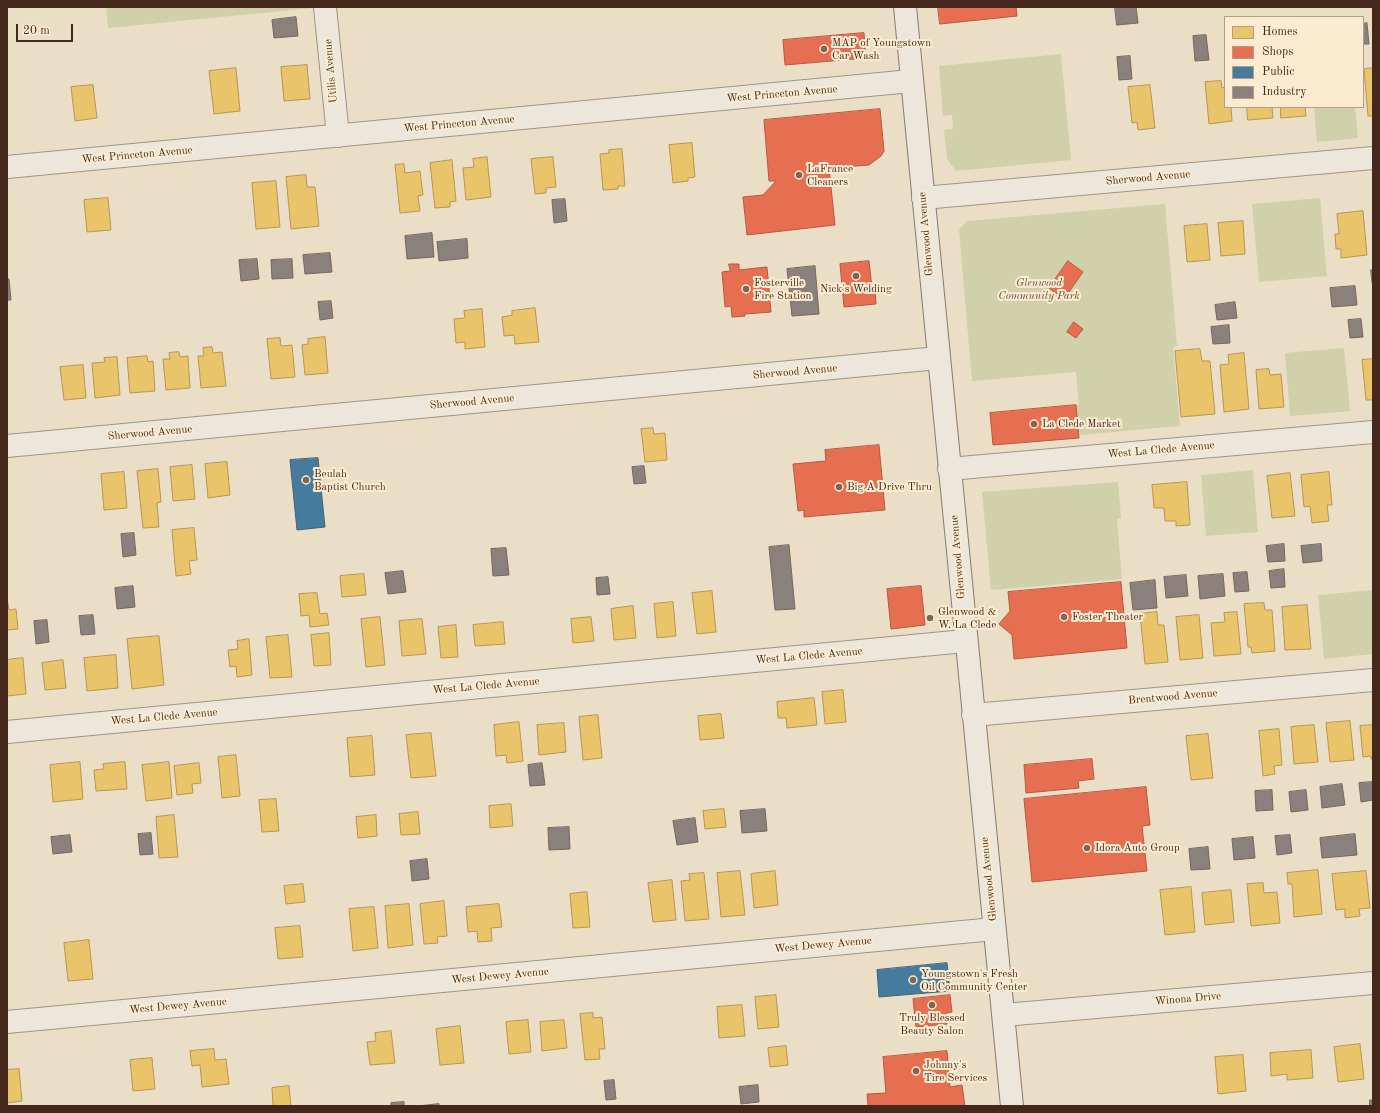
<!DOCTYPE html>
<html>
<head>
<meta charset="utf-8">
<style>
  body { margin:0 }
  #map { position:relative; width:1380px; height:1113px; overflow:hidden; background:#eadec7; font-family:"Old Standard TT",serif }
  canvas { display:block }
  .frame { position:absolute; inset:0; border:8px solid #46271b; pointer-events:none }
  .legend { position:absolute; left:1224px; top:16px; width:140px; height:92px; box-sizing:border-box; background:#fbecd1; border:1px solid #b39d88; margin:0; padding:5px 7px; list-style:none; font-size:12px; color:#46271b }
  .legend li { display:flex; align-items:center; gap:8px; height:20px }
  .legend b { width:20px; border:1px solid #b39d88 }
  .scale { position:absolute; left:16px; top:24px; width:57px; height:18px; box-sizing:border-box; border:2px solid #46271b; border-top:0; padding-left:5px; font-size:12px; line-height:14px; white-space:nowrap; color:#46271b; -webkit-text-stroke:3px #fbecd1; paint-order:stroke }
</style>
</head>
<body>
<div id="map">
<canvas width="1380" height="1113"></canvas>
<div class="frame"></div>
<ul class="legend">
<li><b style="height:11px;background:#e9c46a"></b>Homes</li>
<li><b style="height:11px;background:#e76f51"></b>Shops</li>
<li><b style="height:11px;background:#457b9d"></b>Public</li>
<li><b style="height:11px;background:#8a817c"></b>Industry</li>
</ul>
<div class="scale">20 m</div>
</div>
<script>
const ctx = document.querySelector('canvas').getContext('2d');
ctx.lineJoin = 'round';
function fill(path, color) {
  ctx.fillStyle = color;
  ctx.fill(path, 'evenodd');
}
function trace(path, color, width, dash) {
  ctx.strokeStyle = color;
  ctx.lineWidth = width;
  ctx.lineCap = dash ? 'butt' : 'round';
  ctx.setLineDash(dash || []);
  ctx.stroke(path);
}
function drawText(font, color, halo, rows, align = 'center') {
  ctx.font = font + ' "Old Standard TT",serif';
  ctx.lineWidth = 4;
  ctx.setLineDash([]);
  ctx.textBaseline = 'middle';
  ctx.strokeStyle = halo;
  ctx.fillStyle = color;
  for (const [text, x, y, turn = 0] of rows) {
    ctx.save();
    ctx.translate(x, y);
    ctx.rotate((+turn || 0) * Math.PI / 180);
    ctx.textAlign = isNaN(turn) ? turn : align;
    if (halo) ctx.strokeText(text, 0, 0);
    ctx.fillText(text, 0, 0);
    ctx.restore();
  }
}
const green = new Path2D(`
  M106,7H313V8L108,28Z
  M1061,54L1071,160L956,171L947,159L944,130L953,129L952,115L943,116L939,66Z
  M1314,107H1355L1358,138L1317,142Z
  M1320,198L1327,276L1259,282L1252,204Z
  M1165,204L1177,346L1173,347L1180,426L1079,435L1076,405H1079L1076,372L972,381L959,230L967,221Z
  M1344,348L1350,411L1290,416L1285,353Z
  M1253,470L1258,532L1206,536L1201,475Z
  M1118,482L1121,518L1117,519L1122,579L991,590L982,492Z
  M1373,590V654L1324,659L1318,595Z`);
const homes = new Path2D(`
  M307,65L310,99L284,101L281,67Z
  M236,68L240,111L214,114L209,71Z
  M1373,68V116H1368L1364,69Z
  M1221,81L1222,88L1225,87V107H1231L1232,121L1209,124L1205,82Z
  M93,85L97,118L75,121L71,87Z
  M1150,85L1155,128L1138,130L1137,122L1132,123L1128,87Z
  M1247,107H1272L1273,118L1248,120Z
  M1281,107H1305L1306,116L1281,118Z
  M692,143L695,177L688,178V181L673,183L669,145Z
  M622,149L625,186H618V189L603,190L600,154L609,153V150Z
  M487,157L491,197L466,200L463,168L474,167L473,159Z
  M553,157L556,187L546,188V193L535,194L531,159Z
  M452,160L456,201L450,202V207L435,208L430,163Z
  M404,164L405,173L420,171L423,195L418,196L420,211L400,213L395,165Z
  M306,175L307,187H315L319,226L291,229L286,177Z
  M276,181L280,227L256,229L252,183Z
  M108,198L111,230L87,232L84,200Z
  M1363,211L1367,255L1341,258V249H1336L1335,234H1339L1337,214Z
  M1243,221L1245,254L1221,256L1218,223Z
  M1207,224L1210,260L1187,262L1184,226Z
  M535,308L539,342L515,344L514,335L504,336L502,317L512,315V311Z
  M482,309L485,347L465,349V342L456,343L454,319L465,318L464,311Z
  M325,337L328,373L305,375L302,345L308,344V339Z
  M280,338L281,346L292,345L295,377L271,379L267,339Z
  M212,347L213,353L222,352L226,386L201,388L198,356H204L203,348Z
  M1200,349L1202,361H1210L1215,414L1181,417L1175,351Z
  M179,352L180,357L188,356L190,388L166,390L163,359H170L169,353Z
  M1244,353L1249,409L1224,412L1220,365L1229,364L1228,355Z
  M147,356L148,362L153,361L155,391L130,393L127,358Z
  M117,357L120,395L95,398L92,363L105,362L104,358Z
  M1373,359V400H1366L1362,360Z
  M83,365L86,398L64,400L60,367Z
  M1269,369L1270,375L1281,374L1284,407L1259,409L1256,370Z
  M653,428L654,434L665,433L667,460L645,462L641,429Z
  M227,462L230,495L208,498L205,464Z
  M192,465L195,499L173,501L170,467Z
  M158,469L161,502L157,503L159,527L143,528L137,471Z
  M124,472L127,508L104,510L101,474Z
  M1329,472L1332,505H1327L1329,521L1312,523L1310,506L1304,507L1301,475Z
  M1290,473L1295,516L1272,518L1267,476Z
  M1187,482L1190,525L1176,526V521H1165L1164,508H1154L1152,485Z
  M194,528L197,560L189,561L191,574L176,576L172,530Z
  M364,574L366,595L342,597L340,576Z
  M712,591L716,632L697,634L692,593Z
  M317,593L320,614L327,613L329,625L310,627L309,615L301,616L299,594Z
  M7,598L9,610L16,609L18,629L7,630Z
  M673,602L676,636L657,638L654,604Z
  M1264,603L1265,610H1272L1275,651L1252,653L1251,647H1248L1244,604Z
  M1307,605L1311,649L1285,650L1282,607Z
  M633,606L636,638L614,640L611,609Z
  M1157,612L1158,625H1164L1168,662L1145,664L1140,614Z
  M1237,612L1241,654L1214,656L1211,623L1225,622L1224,613Z
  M1199,615L1203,658L1180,660L1176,617Z
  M380,617L385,665L366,667L361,619Z
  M591,617L594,641L573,643L571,619Z
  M422,619L426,654L402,656L399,621Z
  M503,622L505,644L475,646L473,625Z
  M456,625L458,657L441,658L438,627Z
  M329,633L331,665L314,666L311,635Z
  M288,635L292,677L270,678L266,637Z
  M159,636L164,685L132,689L127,639Z
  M249,639L252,675L237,677L236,666L230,667L228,650L238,649L237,641Z
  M116,655L118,688L87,691L84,658Z
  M23,658L26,694L7,696V660Z
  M63,660L66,688L45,690L42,663Z
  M843,690L846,722L825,724L822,692Z
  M814,698L817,725L787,728L786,718H778L777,702Z
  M721,714L724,738L700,740L698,716Z
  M598,715L602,758L583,760L579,717Z
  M1350,721L1354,760L1330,762L1326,723Z
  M519,722L523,761L507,763L506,755L496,756L494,725Z
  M564,723L566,752L539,755L537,725Z
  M1314,725L1318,762L1294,764L1291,727Z
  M1373,725V759H1371V756L1363,757L1360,726Z
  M1279,729L1282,765L1274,766L1275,774L1263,776L1259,731Z
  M431,733L436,776L411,778L406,735Z
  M1208,734L1213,778L1191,780L1186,736Z
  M372,736L375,775L350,777L347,738Z
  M236,755L240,796L222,798L218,757Z
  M80,762L83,799L53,802L50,765Z
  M125,762L127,789L96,791L94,770L104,769L103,764Z
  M169,762L172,798L146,801L142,765Z
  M199,763L201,783L192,784L193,793L177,795L174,766Z
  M276,799L279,831L262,832L259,800Z
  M511,804L513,826L490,828L489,806Z
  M724,809L726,827L705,829L703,811Z
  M418,812L420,834L401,835L399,814Z
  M174,815L178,857L159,858L156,817Z
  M376,815L377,836L358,838L356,817Z
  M1318,870L1322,914L1294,917L1292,884H1288L1287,873Z
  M740,871L745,915L721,917L717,873Z
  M775,871L778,905L754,908L751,874Z
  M1366,871L1370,908L1359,909L1360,916L1345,918V909L1336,910L1332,874Z
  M704,873L709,919L685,921L681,881L690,880L689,874Z
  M672,880L676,920L653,922L648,883Z
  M1263,883L1264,893L1277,892L1280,923L1251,926L1247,884Z
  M303,884L305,902L286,904L284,886Z
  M1191,887L1195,932L1165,935L1160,890Z
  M1231,890L1234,922L1205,925L1202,893Z
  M587,892L590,927L573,928L570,894Z
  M444,901L447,936L437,937L438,943L424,944L420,904Z
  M409,904L413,945L388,948L385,906Z
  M499,904L502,927L491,928L492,941L478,942L477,931L468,932L466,907Z
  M374,907L378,948L353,951L349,909Z
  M300,926L303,957L278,959L275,928Z
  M89,940L93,979L68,981L64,943Z
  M776,995L779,1027L758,1029L755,997Z
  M742,1005L745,1036L719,1038L717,1007Z
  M593,1013V1018L602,1017L605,1049H599L600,1059L585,1060L580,1014Z
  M528,1020L531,1052L509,1054L506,1022Z
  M564,1020L567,1048L542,1051L540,1022Z
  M460,1026L464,1063L440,1065L436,1029Z
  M391,1031L395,1063L370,1065L367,1042L376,1041L375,1033Z
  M1360,1044L1364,1079L1338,1082L1334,1047Z
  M786,1046L788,1065L770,1067L768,1048Z
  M214,1049L215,1060L226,1059L229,1084L202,1087L200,1065L192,1066L190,1051Z
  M1311,1050L1313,1078L1287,1080V1074L1271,1076L1270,1053Z
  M1243,1055L1246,1091L1218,1094L1215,1057Z
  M152,1058L155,1089L133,1091L130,1060Z
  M19,1069L22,1101L7,1103V1070Z
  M289,1086L291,1106H273L272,1088Z`);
const shops = new Path2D(`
  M938,7H1016L1017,16L940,24Z
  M864,33L866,58L785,65L783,40Z
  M880,109L884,151L881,156L869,165L829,168L835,225L747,235L743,197L763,195L776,181H769L764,120Z
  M869,261L872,288H875L876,304L844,307L840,264Z
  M1068,261L1083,272L1064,299L1049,288Z
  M729,264H739V270L767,267L771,312L745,314V316L732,317L731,306L725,307L722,272L730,271Z
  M1074,322L1083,329L1076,338L1067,332Z
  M1076,405L1079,438L993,445L990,413Z
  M879,445L885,510L804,517V510L798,511L793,464L826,461L825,450Z
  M1121,582L1127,648L1014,659L1012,635L999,624L1010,611L1008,592Z
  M921,586L925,625L891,629L887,589Z
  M1092,759L1094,779L1078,781L1079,788L1026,793L1024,765Z
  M1146,787L1150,825L1142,826L1147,871L1032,882L1024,799Z
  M950,995L952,1012L946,1013L947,1024L916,1027L913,999Z
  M947,1051L950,1087L962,1085L965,1106H868L867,1094L886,1093L883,1057Z`);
const public = new Path2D(`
  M318,458L325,527L297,530L290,460Z
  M947,963L950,991L879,997L877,970Z`);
const industry = new Path2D(`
  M1115,7H1136L1138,23L1117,25Z
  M296,17L298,36L274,38L272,20Z
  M1367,23L1369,44H1363V24Z
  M1206,35L1209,60L1195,61L1193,36Z
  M1130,56L1132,79L1119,80L1117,57Z
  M565,199L567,221L554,223L552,200Z
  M432,233L434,257L407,259L405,236Z
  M467,239L468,258L439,261L437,242Z
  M330,253L332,272L305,274L303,255Z
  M257,259L259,279L241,281L239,260Z
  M292,259L293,278L272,279L271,260Z
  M815,266L819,314L792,316L787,269Z
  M1371,270H1373V289Z
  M7,279H9L11,300H7Z
  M1355,286L1357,305L1332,307L1330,288Z
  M331,301L333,318L320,320L318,302Z
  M1235,302L1237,318L1217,320L1215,305Z
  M1361,319L1363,337L1350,338L1348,320Z
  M1229,325L1230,343L1213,344L1211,327Z
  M644,466L646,483L634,484L632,467Z
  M134,533L136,555L123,557L121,534Z
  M1284,544L1285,561L1268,562L1266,546Z
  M1321,544L1322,561L1303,563L1301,546Z
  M789,545L795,609L775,610L769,547Z
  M506,548L509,575L493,576L491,549Z
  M1284,569L1285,587L1271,588L1269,571Z
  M403,571L406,592L388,594L385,573Z
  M1247,572L1249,591L1235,592L1233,573Z
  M1223,574L1225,596L1200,599L1198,576Z
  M1186,575L1188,596L1166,598L1164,577Z
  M608,577L610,594L597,595L596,578Z
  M1155,580L1157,608L1133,610L1130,583Z
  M133,586L135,607L117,609L115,588Z
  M93,615L95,634L81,635L79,616Z
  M47,620L49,642L36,644L34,621Z
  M542,763L545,785L530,786L528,765Z
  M1373,782V800L1361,802L1359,783Z
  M1342,784L1345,805L1322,808L1320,787Z
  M1272,790L1273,810L1256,811L1255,791Z
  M1306,790L1308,810L1291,812L1289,792Z
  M765,809L767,831L742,833L740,811Z
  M695,818L698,842L677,845L673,821Z
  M569,827L570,849L549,850L548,828Z
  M151,833L153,854L140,855L138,834Z
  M1355,834L1357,855L1322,858L1320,838Z
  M70,835L72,852L53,854L51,837Z
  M1290,835L1292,853L1277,855L1275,836Z
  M1253,837L1255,858L1234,860L1232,839Z
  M1208,847L1210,869L1191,870L1189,849Z
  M427,859L429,879L412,881L410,861Z
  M614,1080L616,1099L606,1100L604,1081Z
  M758,1085L759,1102L741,1104L739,1087Z
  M1370,1100H1373V1106H1370Z
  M404,1102V1106H391V1103Z
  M439,1104V1106H418Z`);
const minor = new Path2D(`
  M325,7L338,136
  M7,167L911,81
  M923,198L1373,158
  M7,446L938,358
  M949,469L1373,432
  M973,715L1373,680
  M7,732L965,641
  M1004,1015L1373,983
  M7,1022L994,929`);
const secondary = new Path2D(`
  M905,7L1012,1106`);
const markers = [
  [824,49,4,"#7f6757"],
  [799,175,4,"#7f6757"],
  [856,276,4,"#7f6757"],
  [746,289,4,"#7f6757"],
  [1034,424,4,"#7f6757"],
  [306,480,4,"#7f6757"],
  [839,487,4,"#7f6757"],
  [1064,617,4,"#7f6757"],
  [930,618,4,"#7f6757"],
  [1087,848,4,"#7f6757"],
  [913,980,4,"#7f6757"],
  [932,1005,4,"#7f6757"],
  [916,1071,4,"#7f6757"]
];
const poiNames = [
  ["MAP of Youngstown",832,43],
  ["Car Wash",832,56],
  ["LaFrance",807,169],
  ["Cleaners",807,182],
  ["Fosterville",754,283],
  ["Fire Station",754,296],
  ["Nick's Welding",856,289,"center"],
  ["La Clede Market",1042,424],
  ["Beulah",314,474],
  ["Baptist Church",314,487],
  ["Big A Drive Thru",847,487],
  ["Glenwood &",938,612],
  ["W. La Clede",938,625],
  ["Foster Theater",1072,617],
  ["Idora Auto Group",1095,848],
  ["Youngstown's Fresh",921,974],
  ["Oil Community Center",921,987],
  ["Truly Blessed",932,1018,"center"],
  ["Beauty Salon",932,1031,"center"],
  ["Johnny's",924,1065],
  ["Tire Services",924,1078]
];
const streetNames = [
  ["Utilis Avenue",331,71,-95],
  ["West Princeton Avenue",782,94,-5],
  ["West Princeton Avenue",459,124,-5],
  ["West Princeton Avenue",137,155,-5],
  ["Sherwood Avenue",1148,178,-5],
  ["Glenwood Avenue",926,234,-95],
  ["Sherwood Avenue",795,372,-5],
  ["Sherwood Avenue",472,402,-5],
  ["Sherwood Avenue",150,433,-5],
  ["West La Clede Avenue",1161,450,-5],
  ["Glenwood Avenue",958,557,-95],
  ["West La Clede Avenue",809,656,-5],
  ["West La Clede Avenue",486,686,-5],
  ["Brentwood Avenue",1173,697,-5],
  ["West La Clede Avenue",164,717,-5],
  ["Glenwood Avenue",989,879,-96],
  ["West Dewey Avenue",823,945,-5],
  ["West Dewey Avenue",500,976,-5],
  ["Winona Drive",1188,999,-5],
  ["West Dewey Avenue",178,1006,-5]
];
const parkNames = [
  ["Glenwood",1039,283],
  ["Community Park",1039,296]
];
fill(green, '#d0d0aa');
fill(homes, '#e9c46a');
trace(homes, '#b89552', 1);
fill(shops, '#e76f51');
trace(shops, '#b75941', 1);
fill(public, '#457b9d');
trace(public, '#456276', 1);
fill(industry, '#8a817c');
trace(industry, '#76665f', 1);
trace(minor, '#a09587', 24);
trace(secondary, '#887d70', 24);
trace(minor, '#ede6db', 22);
trace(secondary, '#ede6db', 22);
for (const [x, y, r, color] of markers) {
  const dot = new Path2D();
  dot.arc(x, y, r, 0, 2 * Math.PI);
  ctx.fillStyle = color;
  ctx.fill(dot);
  trace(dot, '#fbecd1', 1.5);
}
drawText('11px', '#46271b', '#fbecd1', poiNames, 'left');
drawText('11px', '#46271b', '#fbecd1', streetNames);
drawText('italic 11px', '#634e39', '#fbecd1', parkNames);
</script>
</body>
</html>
